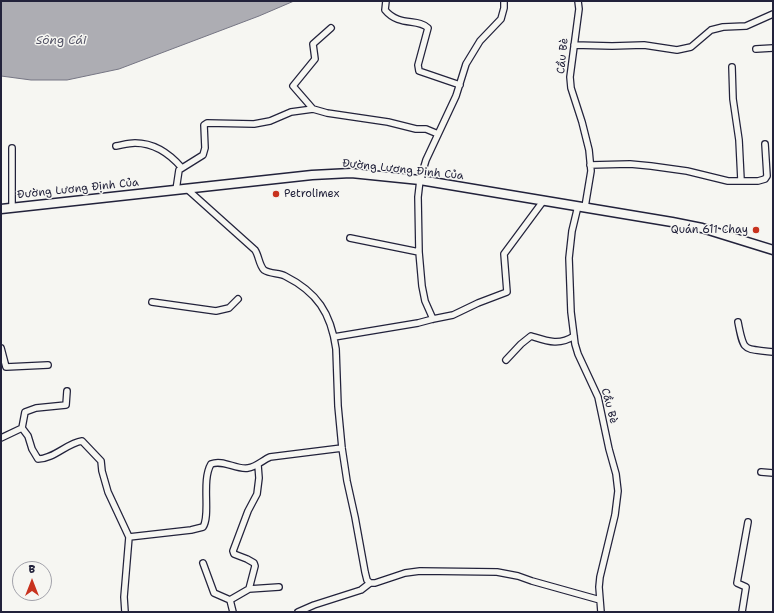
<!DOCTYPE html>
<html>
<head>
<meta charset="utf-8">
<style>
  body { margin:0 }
  #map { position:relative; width:774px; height:613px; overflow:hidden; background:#f6f6f2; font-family:"Shantell Sans",sans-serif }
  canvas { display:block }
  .frame { position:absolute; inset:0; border:2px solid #22223b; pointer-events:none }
  .north { position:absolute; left:12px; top:561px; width:40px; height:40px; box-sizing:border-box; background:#f6f6f2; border:1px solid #a1a1a9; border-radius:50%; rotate:0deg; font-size:11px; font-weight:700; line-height:16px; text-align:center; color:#22223b }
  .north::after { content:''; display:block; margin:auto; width:14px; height:18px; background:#c8321e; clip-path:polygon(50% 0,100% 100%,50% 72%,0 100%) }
</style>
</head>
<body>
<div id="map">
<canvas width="774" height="613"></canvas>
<div class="frame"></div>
<div class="north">B</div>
</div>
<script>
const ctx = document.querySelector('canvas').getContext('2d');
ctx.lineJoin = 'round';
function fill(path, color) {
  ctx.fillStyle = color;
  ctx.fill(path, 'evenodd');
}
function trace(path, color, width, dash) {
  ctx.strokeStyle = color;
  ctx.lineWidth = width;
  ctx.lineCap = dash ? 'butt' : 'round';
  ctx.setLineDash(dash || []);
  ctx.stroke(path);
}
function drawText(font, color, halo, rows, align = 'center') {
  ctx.font = font + ' "Shantell Sans",sans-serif';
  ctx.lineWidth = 3;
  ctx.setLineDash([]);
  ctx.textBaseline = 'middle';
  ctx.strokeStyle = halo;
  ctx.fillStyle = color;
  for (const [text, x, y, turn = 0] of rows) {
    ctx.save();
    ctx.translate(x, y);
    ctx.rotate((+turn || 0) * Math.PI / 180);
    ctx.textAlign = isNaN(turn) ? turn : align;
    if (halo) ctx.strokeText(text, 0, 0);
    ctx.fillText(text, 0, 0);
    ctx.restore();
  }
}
const water = new Path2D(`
  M1,1H294L259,16L119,69L67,80H31L1,76Z`);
const street = new Path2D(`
  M386,1L385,10C399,27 418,18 428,28L418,65L419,71L460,85
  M578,1L579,9L570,77L571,88L582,122L589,150L591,171L585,207
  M574,45L612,46L644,45L677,50L691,47L711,30L723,27L746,26L773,14
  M756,49L773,48
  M732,67L733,99L739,140L741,180
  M313,109L293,86L315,59L313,44L331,28
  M116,146C122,145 129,143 135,143C154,143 170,154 182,168
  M590,165L630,164L651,166L687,171L728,181H758L765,179L767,176L765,144
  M187,189L255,250C259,256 259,265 264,270C270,274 279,273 285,276C317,292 331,313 336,349L338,406L342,448L347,481L355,517L365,572L367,580L370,583H375L405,573L420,571L497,572L518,576L532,581L600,600
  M176,190L179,170L203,155L205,148L204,125L207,123L254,124L270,121L291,112L313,109L327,113L388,122L416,129H426L438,134
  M578,206L572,231L569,258L571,312L575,344L578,354L598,397L609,449L616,474L618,491L615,515L600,577L599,587L601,612
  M12,208V148
  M350,238L419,252
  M152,302L216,311L229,308L238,299
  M433,319L425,301L422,286L419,252L418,197L420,180L426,160L456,96L466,64L480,41L501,19L504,8V1
  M738,322C744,354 744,348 773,352
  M334,337L418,323L433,319L453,315L478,303L507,292L504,254L544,200
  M1,348L6,367L48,365
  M506,360L521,344L531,336C547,341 559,346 574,336
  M22,428L25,412L36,408L66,405L67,391
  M1,438L22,428L28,436L32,449L38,459C54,459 67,443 82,441L101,461L102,471L108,492L129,537L124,597L125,612
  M761,472L773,473
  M129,537L191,530L203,527C211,515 201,481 211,464C223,459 236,470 248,468C256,467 263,460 270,457L342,448
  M203,563L214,593L230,600L233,612
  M249,589L255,566L254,563L247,559L234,554L233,551L248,511L257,494L259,478L258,465
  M230,600L249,589L279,587
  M298,612L314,605L361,590L370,583
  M742,612L746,587L737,583L748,522`);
const secondary = new Path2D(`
  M1,209L312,175L351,173L420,180L672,222L702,228L773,250`);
const markers = [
  [276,194,4,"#c8321e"],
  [756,230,4,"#c8321e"]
];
const streetNames = [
  ["Cầu Bè",563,56,-84],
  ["Đường Lương Định Của",403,170,6],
  ["Đường Lương Định Của",78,189,-6],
  ["Cầu Bè",609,406,75]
];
const poiNames = [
  ["Petrolimex",284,194],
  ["Quán 611 Chay",748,230,"right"]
];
const waterNames = [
  ["Sông Cái",61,41]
];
fill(water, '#adadb3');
trace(water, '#757583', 1);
trace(street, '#22223b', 8);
trace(secondary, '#22223b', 11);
trace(street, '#f6f6f2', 5.5);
trace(secondary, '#f6f6f2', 8);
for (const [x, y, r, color] of markers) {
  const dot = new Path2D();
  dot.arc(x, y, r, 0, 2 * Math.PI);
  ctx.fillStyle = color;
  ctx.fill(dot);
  trace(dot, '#f6f6f2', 1.5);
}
drawText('11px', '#22223b', '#f6f6f2', streetNames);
drawText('11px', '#22223b', '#f6f6f2', poiNames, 'left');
drawText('italic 12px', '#535365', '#f6f6f2', waterNames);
</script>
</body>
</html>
